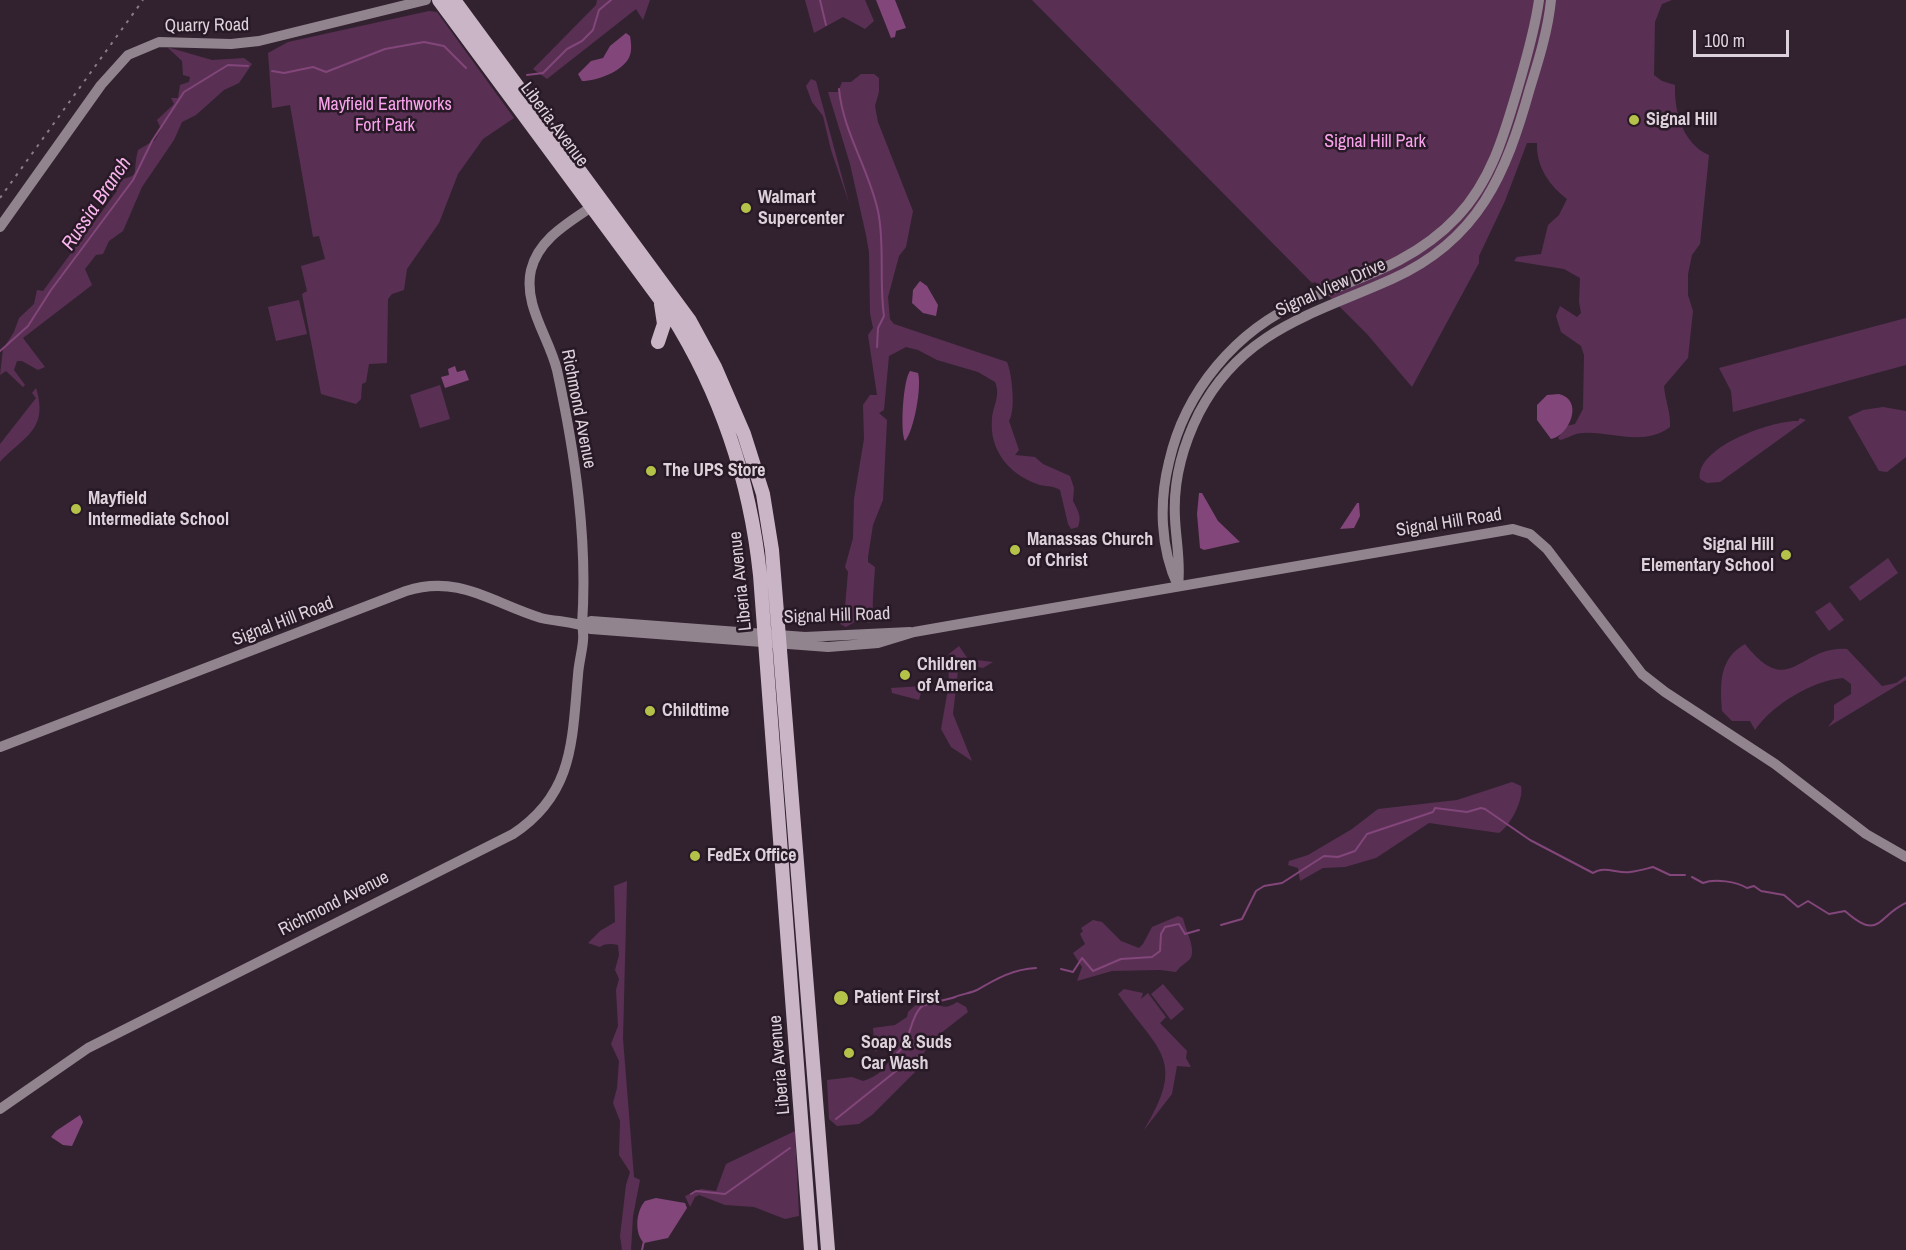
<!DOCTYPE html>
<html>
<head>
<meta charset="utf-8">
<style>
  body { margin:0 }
  #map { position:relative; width:1906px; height:1250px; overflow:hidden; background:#322230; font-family:"Archivo Narrow",sans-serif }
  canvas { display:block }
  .scale { position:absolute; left:1693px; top:30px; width:96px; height:27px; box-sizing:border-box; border:3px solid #ddd2db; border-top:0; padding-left:8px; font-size:18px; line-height:21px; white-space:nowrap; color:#ddd2db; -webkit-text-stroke:4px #281926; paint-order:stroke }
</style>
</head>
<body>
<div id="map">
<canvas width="1906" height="1250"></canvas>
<div class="scale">100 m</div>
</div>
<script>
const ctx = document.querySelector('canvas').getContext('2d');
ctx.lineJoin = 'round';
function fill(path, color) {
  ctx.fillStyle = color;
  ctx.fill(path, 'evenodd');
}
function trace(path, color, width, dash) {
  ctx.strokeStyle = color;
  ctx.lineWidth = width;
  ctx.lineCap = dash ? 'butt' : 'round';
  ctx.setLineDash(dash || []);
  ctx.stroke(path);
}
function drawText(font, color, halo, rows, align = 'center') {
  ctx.font = font + ' "Archivo Narrow",sans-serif';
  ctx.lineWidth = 5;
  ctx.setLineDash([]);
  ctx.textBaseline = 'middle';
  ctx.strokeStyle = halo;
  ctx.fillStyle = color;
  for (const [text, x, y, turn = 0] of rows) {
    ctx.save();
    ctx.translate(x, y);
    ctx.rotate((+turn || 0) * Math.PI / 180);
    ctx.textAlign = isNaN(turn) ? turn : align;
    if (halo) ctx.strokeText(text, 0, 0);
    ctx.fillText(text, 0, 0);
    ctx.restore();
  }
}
const green = new Path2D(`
  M597,0H650L643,20L636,9L547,79L533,69L596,5Z
  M805,0H865L874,21L865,29L843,17L814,33Z
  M1032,0H1672L1662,4L1655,22L1654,75L1662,81L1675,85C1674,112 1683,144 1709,155L1700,244L1692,255L1688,274V295L1693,311L1688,358L1664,386C1665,401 1671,412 1670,427C1643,447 1612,431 1583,433C1574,433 1569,438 1560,440L1558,438L1566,426L1575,424L1583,409L1584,355L1581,346L1561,332L1556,316L1560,306L1577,317L1581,313L1579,302L1580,278L1564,269L1514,261L1517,257L1541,254L1548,225L1559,215L1567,199C1550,186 1536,167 1537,143H1527L1505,201L1479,256V263L1412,387L1367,334L1315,282L1312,283Z
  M429,11L437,12L514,118L483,139L458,174L439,223L407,269L404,290L392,294L388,299L387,363L369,364L366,382L362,384L361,399L356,404L321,394L302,294L307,291L301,266L325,259L319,236L313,237L290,105L272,108L268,53L288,42Z
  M167,47L212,60L244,58L252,64L239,83L224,90L196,115L182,122L174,140L142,187L123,231L109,241L103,254L96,255L85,269L92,285L23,338L45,367L38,370L22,361H17L14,370L25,385L23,387L6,371L0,375L3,349L14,332L19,318L34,304L37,290L43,291L117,191L111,182C144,174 131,178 138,150L155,140L161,129L157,120L174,104L171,98H178L180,85L189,82L190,77L183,75L182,61Z
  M861,74H874L879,78V92L875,106L878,122L913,211L906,247L899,256L888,297L890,319L894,324L1007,362C1012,373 1016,411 1009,421L1019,450L1015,455L1035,457L1043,464L1070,476L1074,488L1073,501C1078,511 1082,516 1078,527L1071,529L1068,524L1060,490C1053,485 1045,487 1037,484C1009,474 989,450 992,419C993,406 1001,395 995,382L978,372L937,360L918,350L906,347L889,356L884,410L879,413L887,420L883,500L873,525L868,557V562L875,567C874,584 872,602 873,618L870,623L860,619L846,627L840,624L844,619L848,572L845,567L853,538L854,499L864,439L863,405L870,395H877L868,335L873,328L870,313L869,252L866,235L850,164L828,92H838L842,82H851Z
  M811,79L816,81L849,203L831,150L823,116L812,102L806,86Z
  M299,300L307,334L276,341L268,307Z
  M1906,318V365L1733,412L1731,391L1719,368Z
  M440,385L450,419L420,428L410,395Z
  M36,388C49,430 24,436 0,462V444L36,398L32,393Z
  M1883,407L1906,411V457L1887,472L1879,471L1848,417L1863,410Z
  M1800,418L1806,420L1720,482L1707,483L1700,479C1695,447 1773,420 1798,421Z
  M1888,558L1898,573L1860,601L1849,587Z
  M1830,602L1844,620L1829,631L1815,612Z
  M1745,644C1790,701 1799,645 1847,649L1882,686L1896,683L1906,676V680L1828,727L1834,719V705L1851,694V684L1843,678C1813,680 1772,705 1755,730L1750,721H1732L1722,711C1720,683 1719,659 1745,644Z
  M959,646L968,659L993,662L983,668L963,664L958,671L953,714L972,761L951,747L941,729L949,683L948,660L949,654Z
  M923,686L919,700L892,693L891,688Z
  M1512,782L1521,786C1524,800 1510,826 1499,833L1429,823L1376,858L1345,867L1323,868L1300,881L1298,868L1288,865L1289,861L1308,855L1352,829L1378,809L1457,800Z
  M627,881L623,1039L634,1177L640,1180L633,1216L631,1250H622L620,1236L626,1185L630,1172L619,1155L620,1121L613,1103L617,1088L619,1061L611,1044L618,1026L616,990L619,979L615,970L619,955L618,945C611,944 606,943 600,947L588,943L600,931L615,922L614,886Z
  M1178,916L1183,918C1185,929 1197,950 1190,959C1185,964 1180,966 1176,972L1160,970L1112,971L1077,981L1082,967L1073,953L1085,944L1080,934L1083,931L1081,928L1093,920L1102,922L1121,941L1139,948L1143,944L1152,927Z
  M1163,984L1184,1009L1171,1020L1151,994Z
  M1124,989L1143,993L1141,999L1148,993L1166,1017L1160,1023L1187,1051L1186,1058L1191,1067L1177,1066L1172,1094L1144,1130C1187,1059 1159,1052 1118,994Z
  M924,997C938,1004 943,1012 957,1002L966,1007L968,1012L928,1043L918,1069L872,1115L859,1124L837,1126L829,1119L827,1080L852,1077L863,1081C879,1076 887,1068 893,1052L881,1047L875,1052L873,1028L895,1025L907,1017L908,1012Z
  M795,1131L799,1216L785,1219L754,1207L725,1205L699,1195L695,1197L690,1207L685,1196L701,1189L716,1191L726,1164Z`);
const water = new Path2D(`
  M876,0H895L906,28L896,31L895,37L891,38Z
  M626,33L630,36C631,41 632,50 630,55C625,71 597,81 582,81L578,74L591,61L603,58L610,46Z
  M920,281L927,286L938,305L936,316L923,313L912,303L913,290Z
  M455,366L457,372L465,370L469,380L445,388L441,377L449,375L448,369Z
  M910,371L918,373C922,386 914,431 905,441C900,432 903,380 910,371Z
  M1559,394C1584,400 1570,435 1551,439L1537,420V405L1547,395Z
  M1199,493H1202L1218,521L1240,542L1204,550L1200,548L1197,514Z
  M1357,503H1359L1360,516L1354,528L1340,529Z
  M80,1115L83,1122L72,1146L63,1145L51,1137L56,1131Z
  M656,1198L685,1203L687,1208L668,1238L644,1243C634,1233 636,1211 645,1201Z`);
const stream = new Path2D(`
  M820,0L826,25
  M272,71L284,73L313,67L326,72L385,49L424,42L444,46L466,68
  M527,75L543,73L567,49L582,41L593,30L599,10L611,0
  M839,89C843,132 869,169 878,211C885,244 879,282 884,316L878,328L877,347
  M0,351L28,326L51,290L133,180L152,141L184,92L228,65L248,66
  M1692,877L1703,883C1715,878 1737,882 1747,888L1754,886L1761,891L1784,895L1798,907L1808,901L1829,914L1845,911C1880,942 1877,916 1906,903
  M1221,925L1242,919L1256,891L1264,886L1282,883L1324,856L1338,857L1355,851L1367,834L1433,812L1435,808L1467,812L1481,808L1485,809L1530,840L1593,873C1605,865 1617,874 1630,872C1639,871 1645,869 1653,867L1670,875H1685
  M1061,969L1073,972L1082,958L1093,971L1121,959L1152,957L1160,951L1161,934L1165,927L1179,924L1185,934L1199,930
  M836,1119L901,1067L902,1060L897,1053C911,1043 909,1019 921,1007C925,1003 948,1000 955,997C962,994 971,993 977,990C996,979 1013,969 1036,968
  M691,1194L696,1191L725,1194L790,1148
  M642,1250L644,1241`);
const secondary = new Path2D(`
  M0,227L101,85L128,55L159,42L231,44L259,41L426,0
  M1178,586C1160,548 1159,502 1169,462C1185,391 1236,330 1303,301C1358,278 1414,263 1457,217C1492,180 1505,132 1519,84C1527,56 1535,29 1539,0
  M1178,586C1181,563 1176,541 1175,518C1173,482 1183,445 1199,413C1242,330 1314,314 1392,279C1479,240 1506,174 1530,88C1539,59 1548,30 1551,0
  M582,625L591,621L805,637L910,632
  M0,747L406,591C459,574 492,603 541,618C557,622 576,621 591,629L828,647L878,643L914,632L954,625L1513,529L1530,534L1547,549L1642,674L1665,692L1775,764L1866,834L1906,857
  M0,1109L88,1048L513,834C574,794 572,740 578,675C579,657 586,642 582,625C588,540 575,453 557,370C549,337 523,305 531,270C539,237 572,221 597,203`);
const highway = new Path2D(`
  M439,0L671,314C722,395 750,480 760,575L811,1250
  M454,0L690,321L715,367L744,434L763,494L772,550L828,1250
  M658,342L664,324L661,304`);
const rail = new Path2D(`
  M0,198L143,0`);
const markers = [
  [1634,120,6,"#b5c249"],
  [746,208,6,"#b5c249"],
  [651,471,6,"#b5c249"],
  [76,509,6,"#b5c249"],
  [1015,550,6,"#b5c249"],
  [1786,555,6,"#b5c249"],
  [905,675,6,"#b5c249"],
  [650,711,6,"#b5c249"],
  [695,856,6,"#b5c249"],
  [841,998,8,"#b5c249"],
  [849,1053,6,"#b5c249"]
];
const streetNames = [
  ["Quarry Road",207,26,-1],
  ["Liberia Avenue",554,125,53],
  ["Signal View Drive",1331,288,-24],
  ["Richmond Avenue",578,409,79],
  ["Signal Hill Road",1449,523,-9],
  ["Liberia Avenue",741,581,-96],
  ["Signal Hill Road",837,616,-2],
  ["Signal Hill Road",283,622,-21],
  ["Richmond Avenue",334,904,-27],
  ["Liberia Avenue",780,1065,-95]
];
const parkNames = [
  ["Mayfield Earthworks",385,105],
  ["Fort Park",385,126],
  ["Signal Hill Park",1375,142]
];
const poiNames = [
  ["Signal Hill",1646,120],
  ["Walmart",758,198],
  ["Supercenter",758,219],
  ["The UPS Store",663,471],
  ["Mayfield",88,499],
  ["Intermediate School",88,520],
  ["Manassas Church",1027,540],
  ["of Christ",1027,561],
  ["Signal Hill",1774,545,"right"],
  ["Elementary School",1774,566,"right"],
  ["Children",917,665],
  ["of America",917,686],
  ["Childtime",662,711],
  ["FedEx Office",707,856],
  ["Patient First",854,998],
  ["Soap & Suds",861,1043],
  ["Car Wash",861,1064]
];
const waterNames = [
  ["Russia Branch",97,204,-56]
];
fill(green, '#593053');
fill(water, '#82467a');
trace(stream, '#82467a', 2);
trace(secondary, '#92848f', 10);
trace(highway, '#cab5c6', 14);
trace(rail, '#897c87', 2, [3, 6]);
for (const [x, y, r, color] of markers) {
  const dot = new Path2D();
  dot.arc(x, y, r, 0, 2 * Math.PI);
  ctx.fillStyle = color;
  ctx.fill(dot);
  trace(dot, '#281926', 2);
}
drawText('18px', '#ddd2db', '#281926', streetNames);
drawText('18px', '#faa3ed', '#281926', parkNames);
drawText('bold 18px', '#ddd2db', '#281926', poiNames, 'left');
drawText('italic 20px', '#f9b4ee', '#281926', waterNames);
</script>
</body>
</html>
